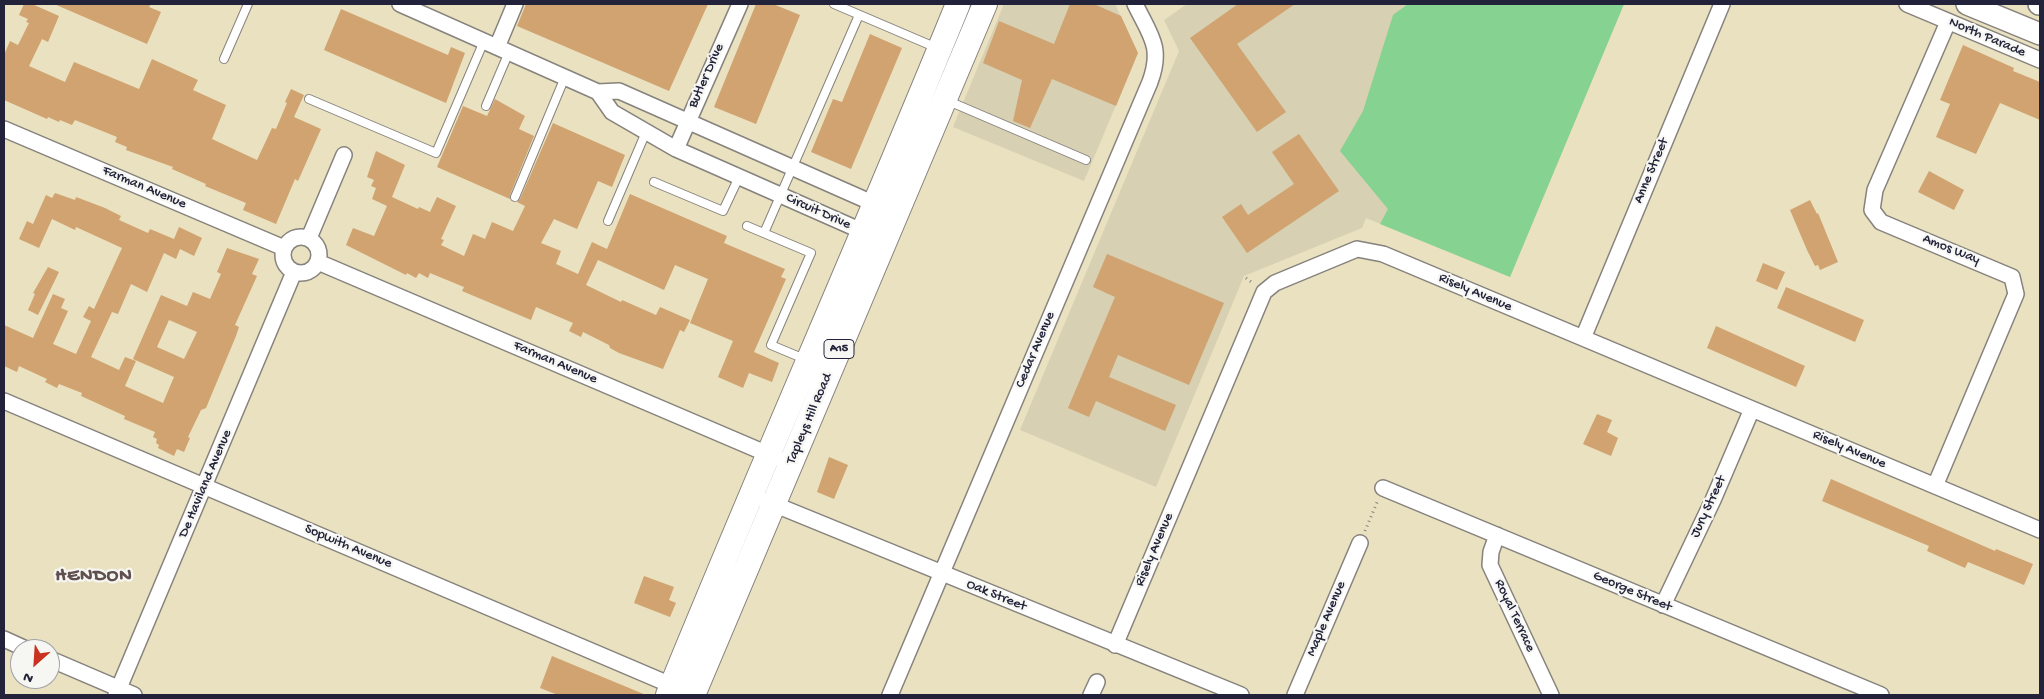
<!DOCTYPE html>
<html>
<head>
<meta charset="utf-8">
<style>
  body { margin:0 }
  #map { position:relative; width:2044px; height:699px; overflow:hidden; background:#e9e1bf; font-family:"Gochi Hand",sans-serif }
  canvas { display:block }
  .frame { position:absolute; inset:0; border:5px solid #22223b; pointer-events:none }
  .north { position:absolute; left:10px; top:639px; width:50px; height:50px; box-sizing:border-box; background:#f6f6f2; border:1px solid #a1a1a9; border-radius:50%; rotate:206deg; font-size:14px; font-weight:700; line-height:20px; text-align:center; color:#22223b }
  .north::after { content:''; display:block; margin:auto; width:18px; height:22px; background:#c8321e; clip-path:polygon(50% 0,100% 100%,50% 72%,0 100%) }
</style>
</head>
<body>
<div id="map">
<canvas width="2044" height="699"></canvas>
<div class="frame"></div>
<div class="north">N</div>
</div>
<script>
const ctx = document.querySelector('canvas').getContext('2d');
ctx.lineJoin = 'round';
function fill(path, color) {
  ctx.fillStyle = color;
  ctx.fill(path, 'evenodd');
}
function trace(path, color, width, dash) {
  ctx.strokeStyle = color;
  ctx.lineWidth = width;
  ctx.lineCap = dash ? 'butt' : 'round';
  ctx.setLineDash(dash || []);
  ctx.stroke(path);
}
function drawText(font, color, halo, rows, align = 'center') {
  ctx.font = font + ' "Gochi Hand",sans-serif';
  ctx.lineWidth = 4.5;
  ctx.setLineDash([]);
  ctx.textBaseline = 'middle';
  ctx.strokeStyle = halo;
  ctx.fillStyle = color;
  for (const [text, x, y, turn = 0] of rows) {
    ctx.save();
    ctx.translate(x, y);
    ctx.rotate((+turn || 0) * Math.PI / 180);
    ctx.textAlign = isNaN(turn) ? turn : align;
    if (halo) ctx.strokeText(text, 0, 0);
    ctx.fillText(text, 0, 0);
    ctx.restore();
  }
}
const built = new Path2D(`
  M1004,4H1115L1138,53L1084,181L953,127Z
  M1187,4H1624L1510,277L1366,218L1362,228L1244,276L1156,487L1020,430L1179,51L1164,20Z`);
const green = new Path2D(`
  M1408,4H1624L1510,277L1380,224L1388,209L1340,151L1363,111L1393,15Z`);
const building = new Path2D(`
  M24,4H32L59,16L48,42L42,39L29,66L65,82L74,62L139,89L152,59L198,80L193,90L226,105L212,139L257,160L272,128L276,129L287,103L285,102L291,89L304,95L294,117L321,129L298,181L295,179L276,224L243,210L246,203L205,186L206,184L172,169L173,167L126,150L127,147L115,142L117,137L75,120L72,125L60,120L59,122L48,117L47,119L4,100V55L10,41L18,45L29,23L26,22L28,19L19,15Z
  M54,4H151L149,7L161,12L147,44Z
  M526,4H708L669,91L517,26Z
  M756,4H773L800,15L756,124L714,107Z
  M1070,4H1094L1121,16L1138,53L1116,106L1052,79L1030,128L1013,121L1022,80L983,63L999,21L1054,44Z
  M1238,4H1295L1237,44L1286,112L1257,132L1190,38Z
  M341,9L448,55L451,47L465,53L446,103L324,50Z
  M870,34L902,48L851,169L811,152L833,99L842,102Z
  M1963,45L2014,68L2013,71L2040,82V120L2000,103L1976,154L1936,137L1950,104L1940,100Z
  M495,99L525,116L519,129L534,136L510,195V199L437,167L463,106L487,116Z
  M553,123L625,155L612,187L598,181L577,229L554,219L541,243L561,251L556,264L578,274L592,242L607,249L630,194L727,236L724,243L785,269L781,277L786,279L754,352L779,363L772,382L749,373L743,388L718,377L733,341L690,323L708,279L675,265L664,290L598,260L586,285L621,302L622,300L656,315L660,307L690,320L684,332L680,330L663,369L619,353L610,348L609,345L583,332L581,337L569,331L573,323L536,307L531,320L462,291L464,287L430,273L428,278L419,273L416,278L407,273L406,275L346,245L353,228L374,236L387,206L372,199L376,188L371,186L374,180L367,177L376,151L405,165L392,197L418,209L419,207L430,212L437,197L456,206L441,239L444,240L441,245L464,256L473,234L485,239L492,222L513,231L525,206L517,202L520,199Z
  M1299,134L1339,191L1247,253L1222,217L1241,204L1248,215L1294,184L1272,152Z
  M1929,171L1964,190L1954,210L1918,192Z
  M55,193L75,200L76,197L105,208L121,216L119,220L148,233L150,229L174,239L179,227L202,238L194,256L180,249L176,259L164,253L147,292L131,284L118,314L112,312L91,357L119,370L125,357L136,361L125,386L163,403L174,377L133,359L161,295L187,306L193,292L210,299L221,274L217,272L227,248L259,259L252,274L257,276L235,325L239,327L236,336L206,408L201,410L188,437L190,438L184,452L177,449L174,456L158,448L159,445L156,443L157,439L153,437L155,432L124,419L125,416L81,396L82,393L59,384L57,388L45,382L47,379L19,366L17,372L4,366V325L33,338L53,294L65,299L61,308L68,311L53,344L76,354L91,321L83,317L89,306L94,309L122,248L76,227L75,230L52,219L39,248L19,239L27,221L33,224L46,195L52,198ZM169,320L197,332L184,359L157,347Z
  M1810,200L1817,214L1818,213L1838,262L1820,270L1818,265L1815,266L1807,250L1790,210Z
  M1107,254L1224,303L1189,385L1118,355L1109,377L1176,405L1165,431L1096,401L1089,417L1068,408L1115,297L1093,287Z
  M1763,263L1785,272L1777,290L1756,281Z
  M48,267L59,272L38,315L28,310L35,294L33,293Z
  M1786,287L1864,320L1855,342L1777,308Z
  M1716,326L1805,366L1796,387L1707,348Z
  M1597,414L1612,420L1607,432L1618,438L1611,456L1583,444Z
  M829,457L848,465L834,499L817,492Z
  M1831,479L1995,551L1996,549L2033,564L2024,585L1968,562L1965,568L1927,551L1929,546L1822,501Z
  M644,576L674,587L669,600L676,603L670,617L634,603Z
  M552,656L646,695H558L540,688Z`);
const path = new Path2D(`
  M1246,278L1254,284
  M1365,531L1378,500`);
const lane = new Path2D(`
  M834,4L937,48
  M224,59L248,4
  M309,99L436,153L484,41
  M946,100L1086,160
  M486,106L509,52
  M654,182L723,211L739,177
  M515,197L565,77
  M608,221L646,132
  M747,226L811,253L771,345L807,360
  M764,233L859,15`);
const street = new Path2D(`
  M400,4L598,92L619,91L877,205L880,211
  M1907,4L2040,60
  M497,47L515,4
  M598,92L612,112L676,149L864,232L871,231
  M4,129L284,248
  M676,149L740,4
  M283 255a18 18 0 1 1 36 0a18 18 0 1 1-36 0Z
  M309,238L344,155
  M318,262L777,458
  M1583,338L1722,4
  M4,401L678,688
  M1935,486L2016,294L2012,277L1881,222L1872,210L1875,190L1948,22
  M1383,488L1881,695
  M766,501L1241,695
  M1497,535L1491,552L1490,565L1551,695
  M1663,605L1713,500L1752,409
  M4,639L26,649
  M1115,645L1264,292L1275,283L1357,249L1383,254L2040,530
  M50,659L134,695
  M116,695L294,272
  M890,695L1150,82C1163,47 1150,35 1135,4
  M1091,695L1097,682
  M1295,695L1360,543`);
const secondary = new Path2D(`
  M1967,4L2040,34
  M2039,4H2040`);
const primary = new Path2D(`
  M668,695C762,464 864,235 958,4
  M693,695L985,4`);
const shields = [
  [839,349,30]
];
const shieldNames = [
  ["A15",839,349]
];
const streetNames = [
  ["North Parade",1987,38,23],
  ["Butler Drive",707,76,-66],
  ["Anne Street",1652,171,-67],
  ["Farman Avenue",144,188,23],
  ["Circuit Drive",818,212,24],
  ["Amos Way",1951,250,22],
  ["Risely Avenue",1475,293,23],
  ["Cedar Avenue",1036,350,-67],
  ["Farman Avenue",555,363,23],
  ["Tapleys Hill Road",810,419,-67],
  ["Risely Avenue",1849,450,23],
  ["De Haviland Avenue",206,484,-67],
  ["Jury Street",1709,507,-65],
  ["Sopwith Avenue",348,547,23],
  ["Risely Avenue",1155,550,-67],
  ["George Street",1632,592,23],
  ["Oak Street",996,596,22],
  ["Royal Terrace",1514,616,65],
  ["Maple Avenue",1327,619,-67]
];
const districtNames = [
  ["HENDON",94,577]
];
fill(built, '#d7d0b2');
fill(green, '#85d291');
fill(building, '#d0a371');
trace(lane, '#86827d', 10);
trace(street, '#86827d', 18);
trace(secondary, '#86827d', 24);
trace(primary, '#86827d', 26);
trace(path, '#86827d', 3, [1, 4]);
trace(lane, '#fff', 8);
trace(street, '#fff', 15);
trace(secondary, '#fff', 21);
trace(primary, '#fff', 24);
for (const [x, y, w] of shields) {
  const box = new Path2D();
  box.roundRect(x - w / 2, y - 9.5, w, 19, 4);
  ctx.fillStyle = '#f6f6f2';
  ctx.fill(box);
  trace(box, '#22223b', 1);
}
drawText('bold 12px', '#22223b', null, shieldNames);
drawText('14px', '#22223b', '#f6f6f2', streetNames);
ctx.letterSpacing = '1px';
drawText('bold 19px', '#5f4f4e', '#f6f6f2', districtNames);
ctx.letterSpacing = '0px';
</script>
</body>
</html>
